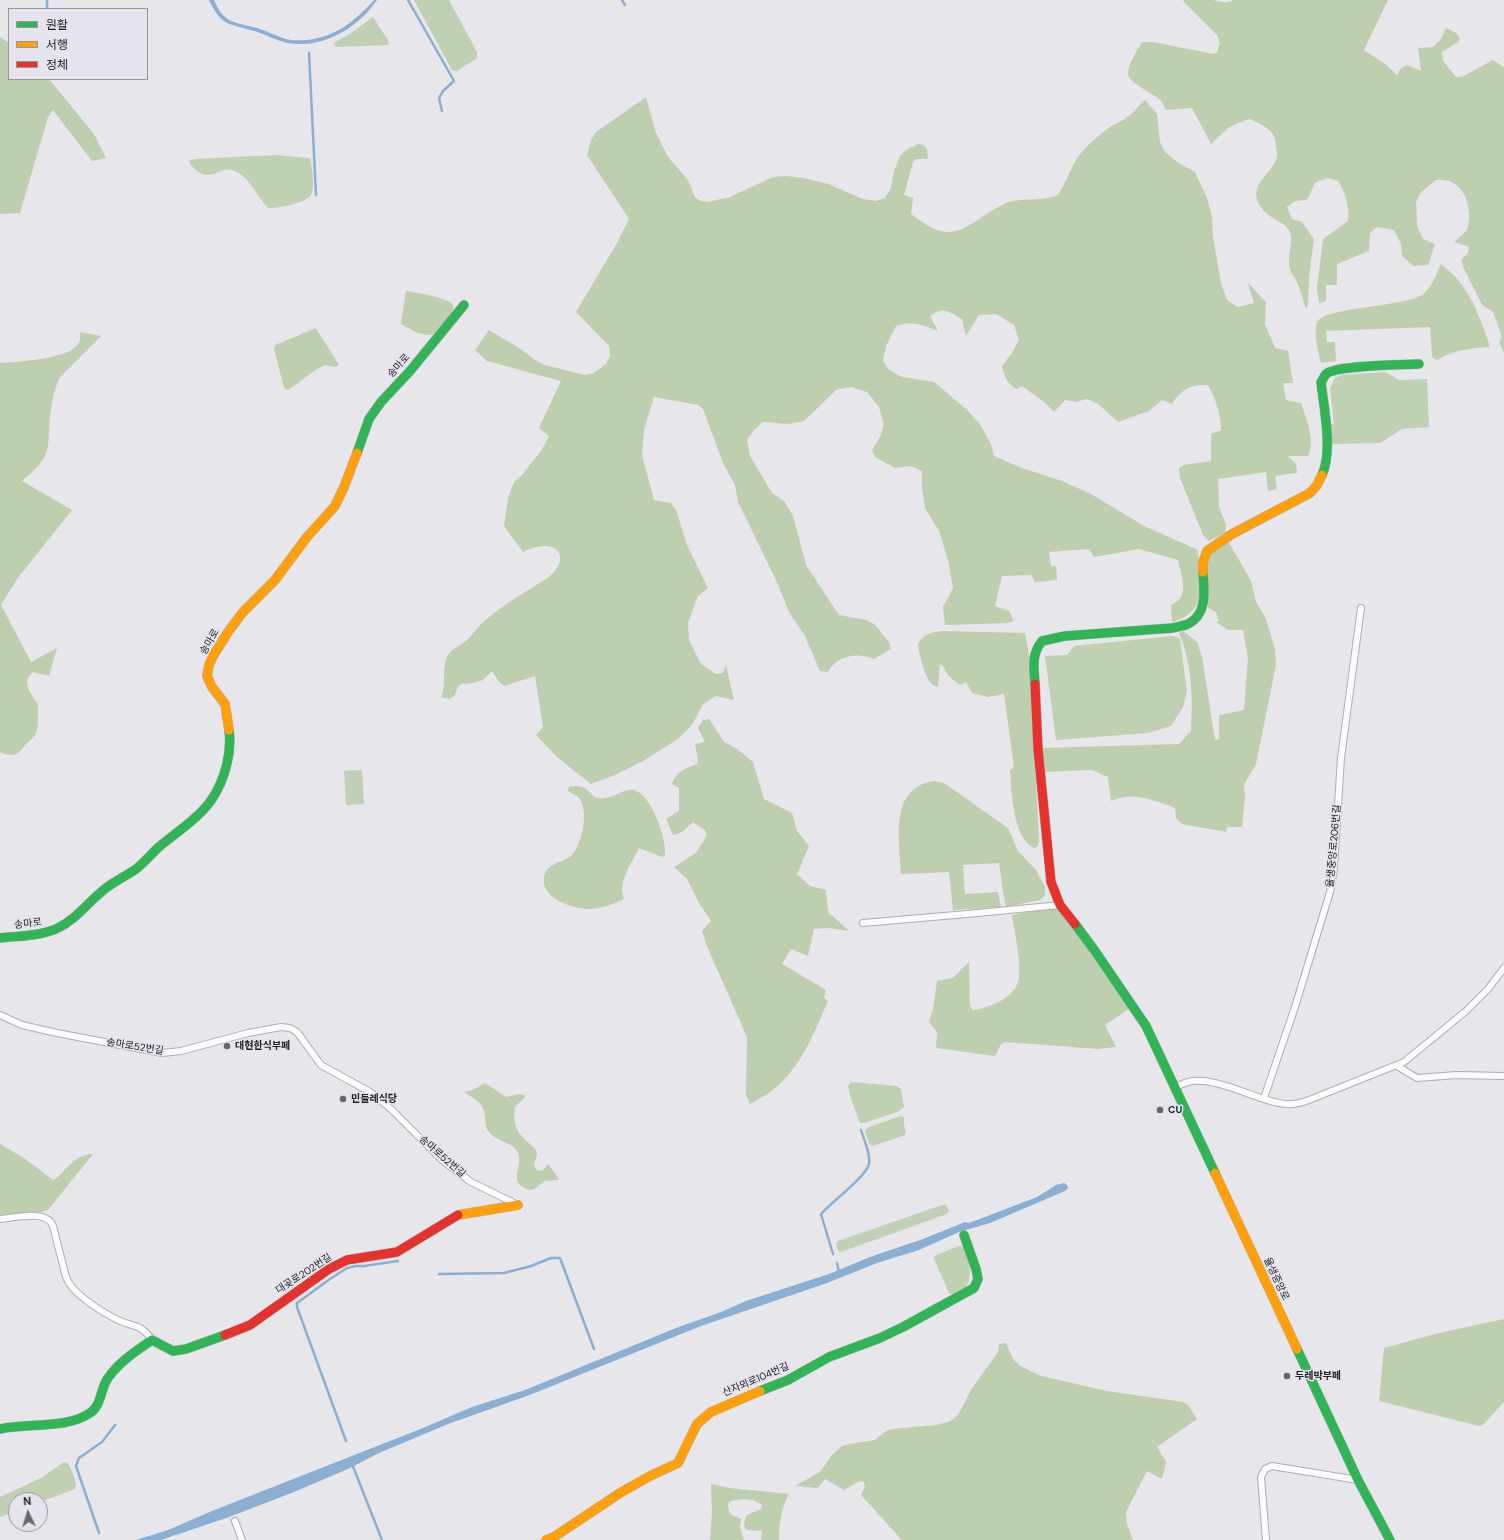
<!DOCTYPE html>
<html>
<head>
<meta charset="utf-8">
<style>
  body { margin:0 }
  #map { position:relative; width:1504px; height:1540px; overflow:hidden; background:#e6e6eb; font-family:"DM Sans","Noto Sans KR",sans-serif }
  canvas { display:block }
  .legend { position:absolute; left:8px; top:8px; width:140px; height:72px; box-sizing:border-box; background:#e4e3ee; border:1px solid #96969e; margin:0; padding:5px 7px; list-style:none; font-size:12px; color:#222225 }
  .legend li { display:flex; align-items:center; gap:8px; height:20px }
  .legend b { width:20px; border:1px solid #96969e }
  .north { position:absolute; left:8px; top:1492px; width:40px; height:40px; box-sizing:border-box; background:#e4e3ee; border:1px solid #96969e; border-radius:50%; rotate:356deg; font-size:11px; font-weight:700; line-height:16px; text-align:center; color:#222225 }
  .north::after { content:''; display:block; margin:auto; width:14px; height:18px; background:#67676a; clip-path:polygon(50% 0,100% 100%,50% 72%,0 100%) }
</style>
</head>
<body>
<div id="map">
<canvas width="1504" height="1540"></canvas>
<ul class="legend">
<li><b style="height:5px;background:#30b455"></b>원활</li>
<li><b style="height:5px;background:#ff9f0a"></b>서행</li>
<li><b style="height:5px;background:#e5322d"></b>정체</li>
</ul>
<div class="north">N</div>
</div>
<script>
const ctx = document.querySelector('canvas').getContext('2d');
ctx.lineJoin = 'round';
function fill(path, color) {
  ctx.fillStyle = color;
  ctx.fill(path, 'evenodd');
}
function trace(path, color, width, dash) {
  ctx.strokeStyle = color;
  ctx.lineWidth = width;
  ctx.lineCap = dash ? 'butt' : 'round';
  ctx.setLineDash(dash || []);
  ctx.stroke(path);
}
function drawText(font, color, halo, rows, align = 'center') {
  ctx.font = font + ' "DM Sans","Noto Sans KR",sans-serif';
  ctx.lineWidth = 3;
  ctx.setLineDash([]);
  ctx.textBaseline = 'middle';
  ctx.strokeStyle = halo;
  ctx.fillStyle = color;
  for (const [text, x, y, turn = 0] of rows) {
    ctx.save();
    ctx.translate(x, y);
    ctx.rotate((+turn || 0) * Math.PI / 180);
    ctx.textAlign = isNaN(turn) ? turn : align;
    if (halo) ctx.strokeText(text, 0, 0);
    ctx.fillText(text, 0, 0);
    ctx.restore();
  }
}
const green = new Path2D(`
  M414,0H449L477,52V58L457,71H454L452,70Z
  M373,17L388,40L389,44L387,45L336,47L334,44L335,42L350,34Z
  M276,155L310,158C312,165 315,189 311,195C304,204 279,208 268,208C258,198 248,174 232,170C218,167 212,182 197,171C194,168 191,166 189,162L190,160L196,159Z
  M1385,372L1399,380L1427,379L1429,427L1402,429L1380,443L1332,444L1329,425L1334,424L1330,388L1335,378L1342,375Z
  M1173,636L1180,639L1187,692L1183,707L1171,726L1148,733L1056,740L1045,656L1067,655L1074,646Z
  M362,770L364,804L346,805L344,771Z
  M851,1082L897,1086L901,1089L904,1107L897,1112L864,1123H860L851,1099L848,1086Z
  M901,1116L904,1117V1125L906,1132L905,1135L873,1146L869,1144L865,1131L869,1127Z
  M945,1204L949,1210L947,1214L841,1252L838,1251L836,1244L838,1241Z
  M959,1246H963C969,1260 976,1282 961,1291C956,1294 954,1295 949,1293L934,1259V1256Z
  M64,1462L68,1463C71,1470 78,1482 75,1489L40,1502V1500H16V1511L0,1517V1497L41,1478Z`);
const forest = new Path2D(`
  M1184,0C1193,0 1204,0 1213,0C1221,2 1226,4 1234,0H1388L1364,50L1385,64L1397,75L1400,69L1407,65L1421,71L1418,48L1433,47L1441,39L1446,28L1456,33L1460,38L1458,42L1442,52L1443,61L1456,77H1462L1493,60L1504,67V353L1499,342L1502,337L1493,312L1482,305L1463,267L1461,260L1468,253L1469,247L1454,242C1459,237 1467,233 1468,226C1472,211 1466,188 1451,182C1447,180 1441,180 1436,180L1421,192L1416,202L1417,226L1423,239L1435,244L1428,265L1414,266L1402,256L1401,244L1394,230L1377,227L1370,233L1369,251L1337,264V285H1326V301L1319,303L1317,288L1323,239L1348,221C1350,207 1345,192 1338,181L1327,178L1315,183L1307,200L1295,201L1287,207L1292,219L1302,222L1314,239L1309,277L1308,305L1306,309C1303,300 1301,291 1297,282C1295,278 1291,274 1290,269C1286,256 1295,242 1289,230C1284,220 1262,218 1257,199C1252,182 1274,172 1277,156C1277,153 1276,148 1276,144C1275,129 1261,124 1249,119L1229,127L1211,144L1192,108L1166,110C1165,107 1163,104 1161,101C1155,93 1125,83 1128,71C1130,61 1137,51 1142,42H1153L1214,54L1217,52L1220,43L1217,35L1183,1Z
  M0,37L9,43V79H49L94,134L106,158L92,161L53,110L48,117L20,213L0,214Z
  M646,97L656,133L668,157L688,180L695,197L700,201L708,202L730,197L773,177L787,176L803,178L828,184L863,199L876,201L885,198L891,188L894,171L900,156L906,150L918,144L923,145L927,149L928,159H916L913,162L904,195L913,198L911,214C921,221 936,233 949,232C969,231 989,209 1009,202C1021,198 1049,201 1057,195C1064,188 1071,167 1078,157C1087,145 1099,135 1111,126C1116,123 1123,121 1127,117C1134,113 1138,105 1145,100L1157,114L1160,142L1165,152L1177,162L1195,172L1207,198L1212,216L1213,237L1221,283L1227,300L1238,307L1254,303L1248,283L1266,302L1265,324L1275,348L1288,351L1293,383H1283L1286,400L1301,403C1306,418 1316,441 1308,456H1288L1296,464L1297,473L1275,476L1277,489L1268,491L1266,472L1218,479L1219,507L1226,525L1225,533L1209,541L1203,535L1180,478L1179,468L1184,465L1211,461V434L1221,430C1221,414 1216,400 1208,385C1191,384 1181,389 1172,404L1162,400L1149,411L1118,422L1097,403L1086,399L1076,402L1065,400L1054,412L1044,402L1022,386L1017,389C1007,384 1004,376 1002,366L1012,353L1019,340L1014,325L996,314L979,315L966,336L962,319C948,311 944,306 930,316L938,331C922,325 912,320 896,326L886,346L883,360L888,369L902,377L934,382L966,409L979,423L991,444L994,456L1022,468L1062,481L1091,494L1144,526L1198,550C1200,580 1210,612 1172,622L1171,605C1191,597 1181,576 1178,560L1139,549L1094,557L1089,549L1049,552L1051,566H1056L1057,580L1035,582L1031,575L1002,576L995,606L1009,611L1014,621L1008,623L945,625L943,607L953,588L948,560L939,531L925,508L922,488V471L910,466L895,468L875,457L872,450L881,435L884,424L879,407L867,392L851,387L836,390L804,421L789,424L763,422L754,430L747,440L750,456L772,493L785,502L793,516L806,565L839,615L866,620L874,624L889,642L891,649L874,659C858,652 837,655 828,672L820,671L805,636L789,612L776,580L738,502L735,485L723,463L703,409L698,405L654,397L644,430L642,455L654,500L671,503L676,510L687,545L708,588L698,596L688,623L689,640L701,664L716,674L723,673L726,665L734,700L716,696L703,704L692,725L678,739L643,761L615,775L591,784L557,757L536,735L543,727L535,676L504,686L499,682L492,671L483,680L473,683L462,684L458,686L455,695L450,699L441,697C447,684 441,667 448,655C453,647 463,645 469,638C474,633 478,627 483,622C504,604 527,591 549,577C557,571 567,555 554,548C545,543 531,548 523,552L504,526L508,498L514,482L522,475L541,451L549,436L539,428L561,381L487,361L475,350L489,330L519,348L535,360L545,365L585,375L594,373L606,364L610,356V352L609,346L576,312L617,243L629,219L587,155L591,140L596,132Z
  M1441,264C1447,269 1454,275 1459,281C1474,299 1483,326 1490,347C1471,348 1454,350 1437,360L1432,357L1430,327L1326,331L1327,342H1335L1336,361L1321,363C1319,353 1312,330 1318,321C1328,307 1402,307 1422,295C1432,288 1436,274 1441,264Z
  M406,291C414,292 450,298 453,305C457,312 437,334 430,335C419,335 410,329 401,324Z
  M316,328L339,365L335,367L325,365L317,369L291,388L287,390L284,388L274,349L275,345Z
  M80,332L101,336L61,376C49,396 50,424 48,447C43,465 35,469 22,481L72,510L17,579L1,605L31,662L57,648L49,676L32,672L27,680C27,690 32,695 37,703C39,707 38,713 38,718C38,739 34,734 22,749C17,757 7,756 0,752V363C17,362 69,359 78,344C81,341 80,336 80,332Z
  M1228,541L1251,581L1256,602L1266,619L1275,649L1276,665L1256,764L1244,785L1245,796L1242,827H1227L1226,832L1182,824L1176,818L1175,808C1153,800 1133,791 1111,801L1108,777L1092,770L1044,772L1042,748L1179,744L1191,731C1193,699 1192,663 1179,633L1183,631L1197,642L1202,657L1215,740L1219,739V715L1244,710L1248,658L1243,630H1228L1216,622L1219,621L1216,612L1208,608L1205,568L1208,553Z
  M943,631L1025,633L1029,654L1039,839L1038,846L1034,848C1012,837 1012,792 1010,770L1014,767L1004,694L988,697L972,693L966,682L960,685C953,680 946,675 944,667L940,664L938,687C935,686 931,684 930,682C924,674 919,654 918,644C924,634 931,632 943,631Z
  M709,719L724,742L737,749L753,762L764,799L792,813L797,831L809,846L797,874L810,886L826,890L828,912L849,931L829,928L814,929L808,956L791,949L782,964L826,990L824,998L828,1001C814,1033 802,1066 774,1089C767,1095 758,1099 750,1104L746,1095V1089L747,1037L706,944L702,931L711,921L699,903L687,879L674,867L696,853L707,835L705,830L693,822L682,832L673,835L666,819L679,811V788L672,784C675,772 686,768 697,764L698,760L695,744L705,742L698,728L703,720Z
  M934,781L944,783L1008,828L1018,851L1036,870L1045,887V895L1040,900L1006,907L1003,892L999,863L963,865L965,894L998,892L1001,907L953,910L949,872L901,874C900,840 888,788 934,781Z
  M574,786C590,786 588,796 598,798C612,801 622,788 634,790C651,794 667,839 665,855L662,857L639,848C632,863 617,882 624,899C614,904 603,908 592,909C575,910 540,899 544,877C547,862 563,863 572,855C582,844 590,809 578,797C576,795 571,793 568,791L569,787Z
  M1050,908L1060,910L1069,921L1129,1009L1105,1025L1116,1047L1098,1049L1006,1042L1001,1044L995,1056L936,1048L937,1032L929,1022L933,1009L937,981L953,978L969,962L970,1006L973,1010C988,1008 1013,999 1018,982C1023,969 1014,930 1012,915Z
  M485,1083L506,1097L520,1094L525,1095V1097L515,1107C509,1139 537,1143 537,1154C537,1157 535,1161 534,1164L536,1170L542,1171L548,1164L559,1179L558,1180L544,1181L536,1188L531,1190C505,1184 524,1167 518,1153C513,1141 496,1142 489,1132C484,1126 486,1118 484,1111C482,1102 471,1097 464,1092L473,1090Z
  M0,1144L24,1158L53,1180L57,1178C66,1169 78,1153 93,1154L48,1210L42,1212L0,1215Z
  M1504,1319V1402L1483,1425L1479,1426L1379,1401L1384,1348L1435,1334Z
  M1006,1343L1013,1359L1020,1366L1041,1376L1107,1391L1183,1402L1188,1405L1197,1419L1157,1447L1166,1462L1162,1479L1147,1471L1126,1512L1127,1524L1133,1540H900L901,1539L861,1495L865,1486L864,1482L860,1481L844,1490L825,1479L818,1488L795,1486L820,1472L832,1455L842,1446L849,1444L875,1440L886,1431L892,1429L936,1425L948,1422L953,1419L958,1415L971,1390L998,1352L999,1344Z
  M711,1484L730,1488L789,1494C781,1509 779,1523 779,1540H761L762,1531L747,1530C743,1526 744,1520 747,1515L761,1509L762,1505C755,1498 738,1498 729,1502L728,1506L730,1514L741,1519L740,1528L744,1540H710L712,1512Z`);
const water = new Path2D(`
  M209,0H214C224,24 234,22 257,28C267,31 276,36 286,39C292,41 300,40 307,40C336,37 355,21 374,0H377C358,28 323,49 288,43C277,41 265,34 254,31C228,23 222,27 209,0Z
  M1064,1183L1067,1185L1068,1188L1065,1191L990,1223L959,1232L919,1250L877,1263L827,1283L701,1326L527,1396L448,1424L379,1453L350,1468L294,1492L229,1517L161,1540H136L168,1530L212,1511L423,1428L472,1407L525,1390L676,1328L721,1312L746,1301L829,1274L870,1257L923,1239L965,1222L968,1223L977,1220L1037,1197L1056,1185Z`);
const stream = new Path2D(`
  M47,0V9
  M408,0L454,81L443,91L439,98L442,111
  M622,0L625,5
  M309,53L316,195
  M833,1254L821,1214C830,1203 867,1176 869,1164C871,1154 864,1140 861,1130
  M837,1263L839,1272
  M439,1274L504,1273L531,1266L551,1258H560L594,1349
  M346,1441L297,1307V1303L330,1279L347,1268L356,1266H364L398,1261
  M352,1464L382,1540
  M99,1533L76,1466L79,1458L102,1442L115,1425`);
const street = new Path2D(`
  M863,923L967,914L1060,905
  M0,1015L22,1025L57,1033L162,1053L181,1051L248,1033L281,1027L290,1028L297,1032L321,1065L370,1092L391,1109L442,1160L471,1182L518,1205
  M1397,1066L1417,1078L1457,1075L1504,1076
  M1174,1088C1178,1086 1183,1083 1188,1082C1215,1075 1257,1101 1285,1104C1293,1105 1301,1103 1309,1100L1404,1062L1466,1011L1488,989L1504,968
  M1264,1098L1295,1007L1330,892L1334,868L1341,758L1361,608
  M0,1219C14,1218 47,1209 53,1226L66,1277C72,1294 102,1312 118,1320C135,1328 140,1323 152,1340
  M235,1521L242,1540
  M1266,1540L1261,1477L1265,1469L1272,1466L1358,1480`);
const fast = new Path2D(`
  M357,453L369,419L381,402L410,371L464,305
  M1322,475C1333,451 1324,409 1321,382C1323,380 1324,376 1326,374C1337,365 1402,365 1419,364
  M1035,684C1034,667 1031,655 1042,641L1065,636L1172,628C1177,627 1183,626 1188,624C1208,614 1204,590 1203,572
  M1075,924L1095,951L1146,1026L1215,1173
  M0,938C19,936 39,936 56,929C76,920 89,901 106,888C115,881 126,876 136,869C145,862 152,853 160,846C177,832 200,817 212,799C225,779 232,753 229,730
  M1297,1349L1358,1480L1390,1540
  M760,1391L788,1380L829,1357L880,1338L903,1327L974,1288L978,1279L976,1269L964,1235
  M0,1429C27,1423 67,1429 90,1413C102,1405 100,1389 108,1378C119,1362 136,1351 152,1340L173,1351L186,1349L225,1335`);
const slow = new Path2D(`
  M1203,572V562L1207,551L1232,534L1310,493L1317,485L1322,475
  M229,730L225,704L212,687L207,676L209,665L213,656L228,632L243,612L275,580L307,537L335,506L344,487L357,453
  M1215,1173L1297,1349
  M458,1215L518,1205
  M546,1540L554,1537L620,1493L650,1476L678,1463L697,1424L711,1412L760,1391`);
const jam = new Path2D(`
  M1035,684L1038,749L1051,882L1060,905L1075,924
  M225,1335L250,1325L329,1269L347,1260L397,1252L458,1215`);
const markers = [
  [227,1046,4,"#67676a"],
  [343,1099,4,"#67676a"],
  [1160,1110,4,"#67676a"],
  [1287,1376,4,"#67676a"]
];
const streetNames = [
  ["송마로",399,366,-48],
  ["송마로",210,642,-60],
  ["율생중앙로206번길",1334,846,-85],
  ["송마로",28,924,-7],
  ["송마로52번길",135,1047,9],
  ["송마로52번길",442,1157,41],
  ["대곶로202번길",304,1274,-33],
  ["율생중앙로",1276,1279,65],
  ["산자뫼로104번길",756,1380,-23]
];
const poiNames = [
  ["대현한식부페",235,1046],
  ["민들레식당",351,1099],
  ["CU",1168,1110],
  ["두레박부페",1295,1376]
];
fill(green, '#c0d0b2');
fill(forest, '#becfaf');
fill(water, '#8aafd2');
trace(stream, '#8aafd2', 2.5);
trace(street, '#aeaeb2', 8);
trace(fast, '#aeaeb2', 10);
trace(slow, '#aeaeb2', 10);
trace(jam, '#aeaeb2', 10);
trace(street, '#fbfbfc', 6);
trace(fast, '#30b455', 9);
trace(slow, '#ff9f0a', 9);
trace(jam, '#e5322d', 9);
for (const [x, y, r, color] of markers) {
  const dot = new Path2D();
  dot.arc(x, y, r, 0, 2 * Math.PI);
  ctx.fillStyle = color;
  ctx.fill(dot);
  trace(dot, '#e4e3ee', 1.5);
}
drawText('10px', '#222225', '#e4e3ee', streetNames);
drawText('bold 10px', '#222225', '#e4e3ee', poiNames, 'left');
</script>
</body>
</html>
